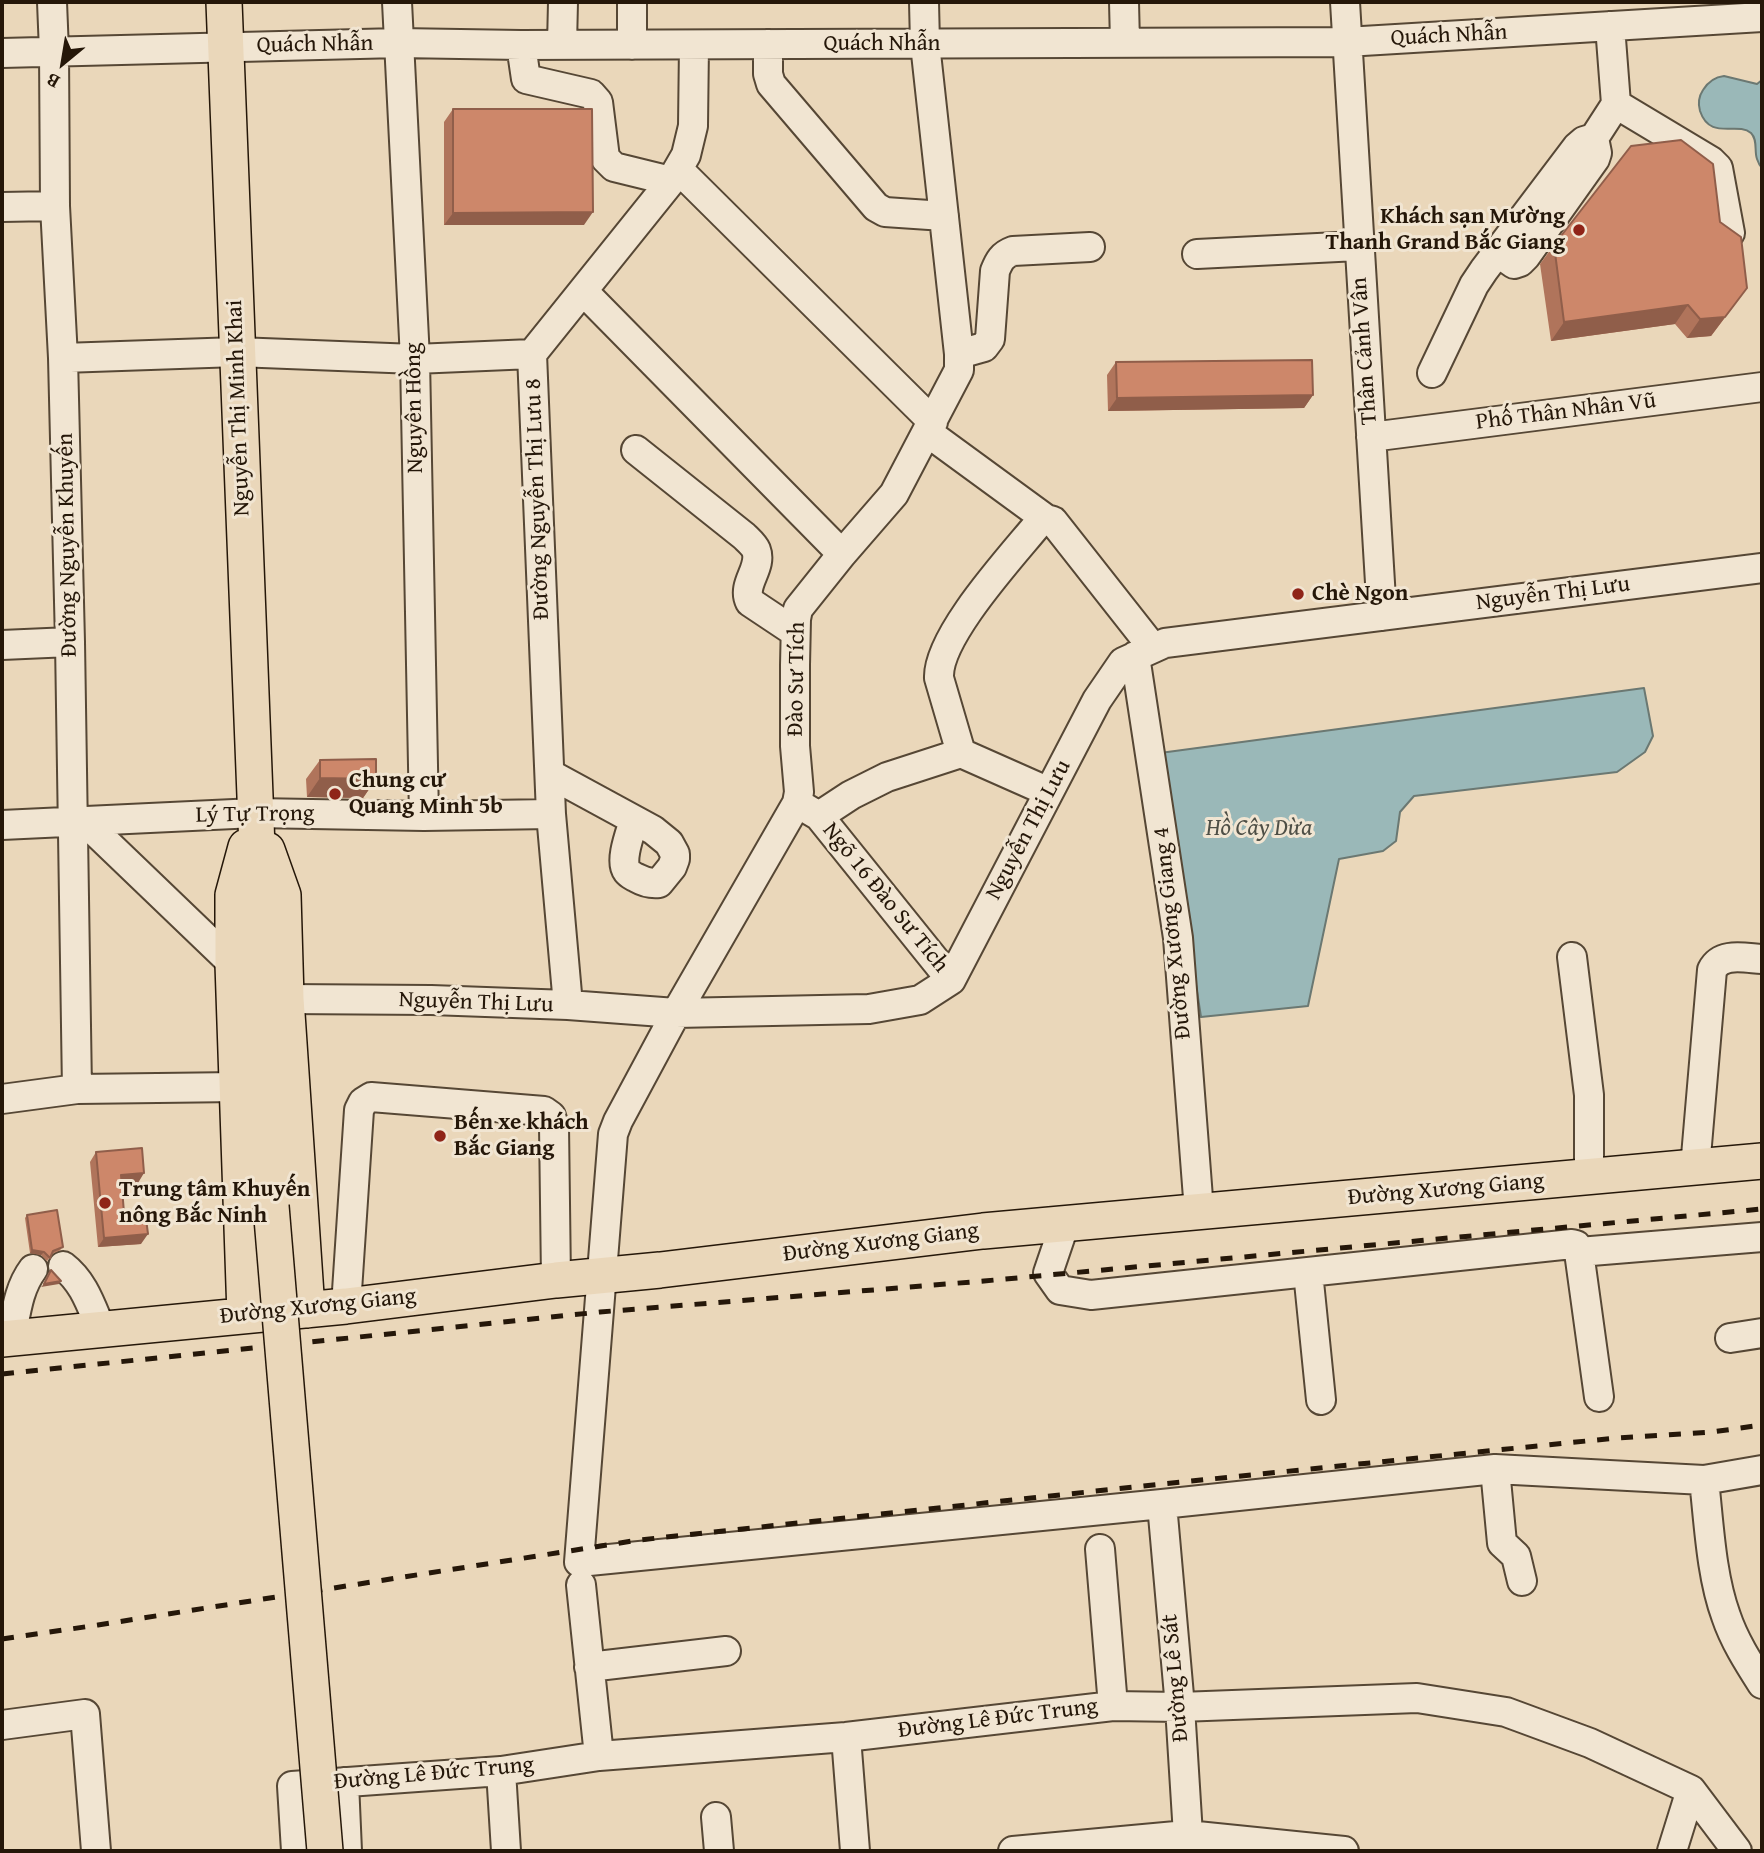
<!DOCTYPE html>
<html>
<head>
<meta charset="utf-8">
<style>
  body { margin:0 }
  #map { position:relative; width:1764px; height:1853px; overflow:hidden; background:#ead7ba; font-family:"Gentium Book Plus",serif }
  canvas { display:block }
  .frame { position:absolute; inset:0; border:4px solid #251709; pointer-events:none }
  .north { position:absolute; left:28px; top:28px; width:70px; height:70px; -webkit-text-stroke:5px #f1e5d2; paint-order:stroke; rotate:210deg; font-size:19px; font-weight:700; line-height:28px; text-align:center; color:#251709 }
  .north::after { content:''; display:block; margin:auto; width:24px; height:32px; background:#251709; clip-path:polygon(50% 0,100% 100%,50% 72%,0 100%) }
</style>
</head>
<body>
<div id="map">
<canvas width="1764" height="1853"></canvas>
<div class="frame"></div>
<div class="north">B</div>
</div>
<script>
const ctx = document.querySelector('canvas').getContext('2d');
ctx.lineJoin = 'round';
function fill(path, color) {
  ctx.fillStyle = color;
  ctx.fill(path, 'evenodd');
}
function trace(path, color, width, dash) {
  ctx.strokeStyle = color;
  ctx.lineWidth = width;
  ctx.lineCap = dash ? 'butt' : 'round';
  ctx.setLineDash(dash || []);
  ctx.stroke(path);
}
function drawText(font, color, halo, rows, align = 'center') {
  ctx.font = font + ' "Gentium Book Plus",serif';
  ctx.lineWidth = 6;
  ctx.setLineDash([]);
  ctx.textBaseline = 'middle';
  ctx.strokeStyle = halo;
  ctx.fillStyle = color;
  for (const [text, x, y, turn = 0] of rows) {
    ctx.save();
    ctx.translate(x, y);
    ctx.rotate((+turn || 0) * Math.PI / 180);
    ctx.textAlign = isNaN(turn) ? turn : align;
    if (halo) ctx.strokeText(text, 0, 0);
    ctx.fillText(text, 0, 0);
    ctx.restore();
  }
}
const water = new Path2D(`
  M1724,76L1757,84L1762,80V168C1760,166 1758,162 1757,159C1754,151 1758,140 1751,133C1737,121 1710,141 1700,111C1698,104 1699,96 1703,90C1708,82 1715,77 1724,76Z
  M1644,688L1653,736L1645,752L1617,772L1414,796L1400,812L1396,841L1383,851L1339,859L1308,1006L1201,1017L1160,753Z`);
const minor = new Path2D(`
  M52,2L54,51L55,206L63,358L70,642L77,1089
  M397,2L415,359L424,816
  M632,2V45
  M924,2L925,44L959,354V370L894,494L842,554L798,609L796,619L795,665V746L799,792L797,803L676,1013L618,1121L613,1134L579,1562L1162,1504L1495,1469L1704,1480L1762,1470
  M1124,2L1125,43
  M1345,2L1382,616
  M768,44V74L771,84L876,207L885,212L944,216
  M521,45L526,79L591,94L598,102L605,158L614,167L671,181
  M562,45L563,2
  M2,53L399,43L521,45L1346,42L1762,17
  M1616,104L1711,161L1718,168L1730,233
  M678,169L933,422
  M2,207L55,206
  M1497,252L1514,264L1520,262L1526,256L1595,159L1597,153L1594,138
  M1197,254L1358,246
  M583,291L842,554
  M959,354L984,347L990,339L995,271C999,261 1002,255 1013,251L1090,247
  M63,358L237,352L415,359L532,354
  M1432,373L1474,285L1484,270L1577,147L1584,141L1594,138L1616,104L1610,26
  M927,432L1046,519
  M1371,437L1762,387
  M636,450L744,536C748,540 754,545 756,550C763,568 741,584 750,602L795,632
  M2,645L70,642
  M1135,656L1178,938L1199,1211
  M550,774L653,830L669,843L675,854V859L672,867L659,883C650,884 644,882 637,878C634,877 628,873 627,871C619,861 631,831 634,820
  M1049,792L961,753L939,678C937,637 1011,557 1038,524L1046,519L1053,521L1153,648
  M797,803L819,816L951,980
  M819,816L851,795L887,777L961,753
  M84,821L233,964
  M2,825L255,813L424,816L551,814
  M1572,957L1589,1095V1177
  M286,999L431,1000L568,1005L676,1013L869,1009L920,1000L951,980L1097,700L1123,662L1165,643L1762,568
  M568,1005L551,814L532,354L671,181L686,155L693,126L694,45
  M2,1099L77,1089L238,1087
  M1695,1168L1712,970C1721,952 1744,958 1762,959
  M1065,1223L1048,1273L1060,1290L1091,1295L1572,1244L1576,1245L1579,1252L1599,1397
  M1579,1252L1762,1237
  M63,1266C84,1282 91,1306 101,1329
  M1308,1272L1321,1400
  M346,1306L359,1110L363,1102L371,1097L544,1111L551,1116L554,1126L556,1280
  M11,1338C16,1314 18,1289 33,1269
  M1730,1338L1762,1333
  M1495,1469L1502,1543L1516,1556L1522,1581
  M1704,1480C1709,1524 1711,1575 1726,1616C1734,1640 1748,1662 1762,1684
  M1162,1504L1180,1707L1189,1851
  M1100,1549L1113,1706
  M581,1585L599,1756
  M589,1667L726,1651
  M2,1725L85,1714L96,1851
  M846,1737L855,1851
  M501,1771L506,1851
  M344,1782L347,1851
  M716,1817L719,1851
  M296,1851L292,1786L501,1771L599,1756L846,1737L1113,1706L1180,1707L1417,1698L1506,1712L1590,1743L1691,1790L1737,1851
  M1013,1851L1187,1835L1344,1851
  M1672,1851L1691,1790`);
const major = new Path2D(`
  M224,2L271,1206
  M267,850L283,895L286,999L307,1310
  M245,1315L233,964V895L246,847
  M2,1339L346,1306L556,1280L660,1270L983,1231L1762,1161`);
const rail = new Path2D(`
  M2,1374L600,1312L984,1281L1762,1209
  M2,1639L98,1625L639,1540L1162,1484L1616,1438L1712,1432L1762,1425`);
const majorBridge = new Path2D(`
  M271,1206L325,1851`);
const wall = new Path2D(`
  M453,109L584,225H444V122Z
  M1720,222L1733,307L1711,336L1687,338L1675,324L1551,341L1540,264L1554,245Z
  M1116,362L1313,395L1304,408L1108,411L1107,375Z
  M320,760L376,779L363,798L307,797L306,779Z
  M96,1152L138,1183L122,1184L124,1213L141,1244L98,1247L90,1162Z
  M27,1215L61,1250L52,1254L47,1261L41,1255L30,1253L25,1218Z`);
const shadedWall = new Path2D(`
  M593,212L584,225H444L453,213Z
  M1747,288L1711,336L1687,338L1700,319Z
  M1688,305L1675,324L1551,341L1564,322Z
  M1313,395L1304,408L1108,411L1117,398Z
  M320,778L376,779L363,798L307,797Z
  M144,1173L138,1183L114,1185L121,1175Z
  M148,1234L141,1244L98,1247L104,1238Z
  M32,1250L44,1252L41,1255L30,1253Z
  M61,1281L59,1284L41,1287L44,1284Z`);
const building = new Path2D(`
  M453,109H592L593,212L453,213Z
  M1681,140L1713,164L1720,222L1741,237L1747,288L1725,317L1700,319L1688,305L1564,322L1554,245L1631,146Z
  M1312,360L1313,395L1117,398L1116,362Z
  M376,759V779L320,778V760Z
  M142,1148L144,1173L121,1175L124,1213L145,1211L148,1234L104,1238L96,1152Z
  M57,1210L63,1247L53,1251L50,1258L44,1252L32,1250L27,1215Z
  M51,1270L61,1281L44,1284Z`);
const markers = [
  [1579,230,7,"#8f2418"],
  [1298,594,7,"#8f2418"],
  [335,794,7,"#8f2418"],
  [440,1136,7,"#8f2418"],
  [105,1203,7,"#8f2418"]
];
const streetNames = [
  ["Quách Nhẫn",1449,36,-3],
  ["Quách Nhẫn",882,44],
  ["Quách Nhẫn",315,45,-1],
  ["Thân Cảnh Vân",1365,351,-94],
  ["Nguyễn Thị Minh Khai",239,408,-92],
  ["Nguyên Hồng",415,408,-91],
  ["Phố Thân Nhân Vũ",1566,412,-7],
  ["Đường Nguyễn Thị Lưu 8",538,499,-92],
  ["Đường Nguyễn Khuyến",68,545,-91],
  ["Nguyễn Thị Lưu",1553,594,-7],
  ["Đào Sư Tích",797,679,-89],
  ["Lý Tự Trọng",255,815,-1],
  ["Nguyễn Thị Lưu",1029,830,-62],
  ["Ngõ 16 Đào Sư Tích",885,898,51],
  ["Đường Xương Giang 4",1173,933,-96],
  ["Nguyễn Thị Lưu",476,1003,2],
  ["Đường Xương Giang",1446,1190,-5],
  ["Đường Xương Giang",881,1243,-7],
  ["Đường Xương Giang",318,1307,-6],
  ["Đường Lê Sát",1176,1678,-95],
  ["Đường Lê Đức Trung",998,1719,-7],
  ["Đường Lê Đức Trung",434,1774,-5]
];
const poiNames = [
  ["Khách sạn Mường",1565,217,"right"],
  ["Thanh Grand Bắc Giang",1565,243,"right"],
  ["Chè Ngon",1312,594],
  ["Chung cư",349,781],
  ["Quang Minh 5b",349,807],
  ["Bến xe khách",454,1123],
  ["Bắc Giang",454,1149],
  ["Trung tâm Khuyến",119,1190],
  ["nông Bắc Ninh",119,1216]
];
const waterNames = [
  ["Hồ Cây Dừa",1259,829]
];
fill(water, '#9ab8b8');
trace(water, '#6b7872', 2);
trace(minor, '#564735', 32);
trace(major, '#251709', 38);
trace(minor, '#f1e5d2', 28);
trace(major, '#ead7ba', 35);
trace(rail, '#251709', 5, [12, 12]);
trace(majorBridge, '#251709', 38, []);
trace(majorBridge, '#ead7ba', 35);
fill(wall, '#b0745b');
fill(shadedWall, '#905e4a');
fill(building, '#cd876a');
trace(building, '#905e4a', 2);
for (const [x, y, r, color] of markers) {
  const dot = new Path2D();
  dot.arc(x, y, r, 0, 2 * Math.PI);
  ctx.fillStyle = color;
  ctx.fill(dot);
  trace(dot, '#f1e5d2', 2.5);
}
drawText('23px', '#251709', '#f1e5d2', streetNames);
drawText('bold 23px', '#251709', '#f1e5d2', poiNames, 'left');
drawText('italic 24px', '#4e4f46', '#f1e5d2', waterNames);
</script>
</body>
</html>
